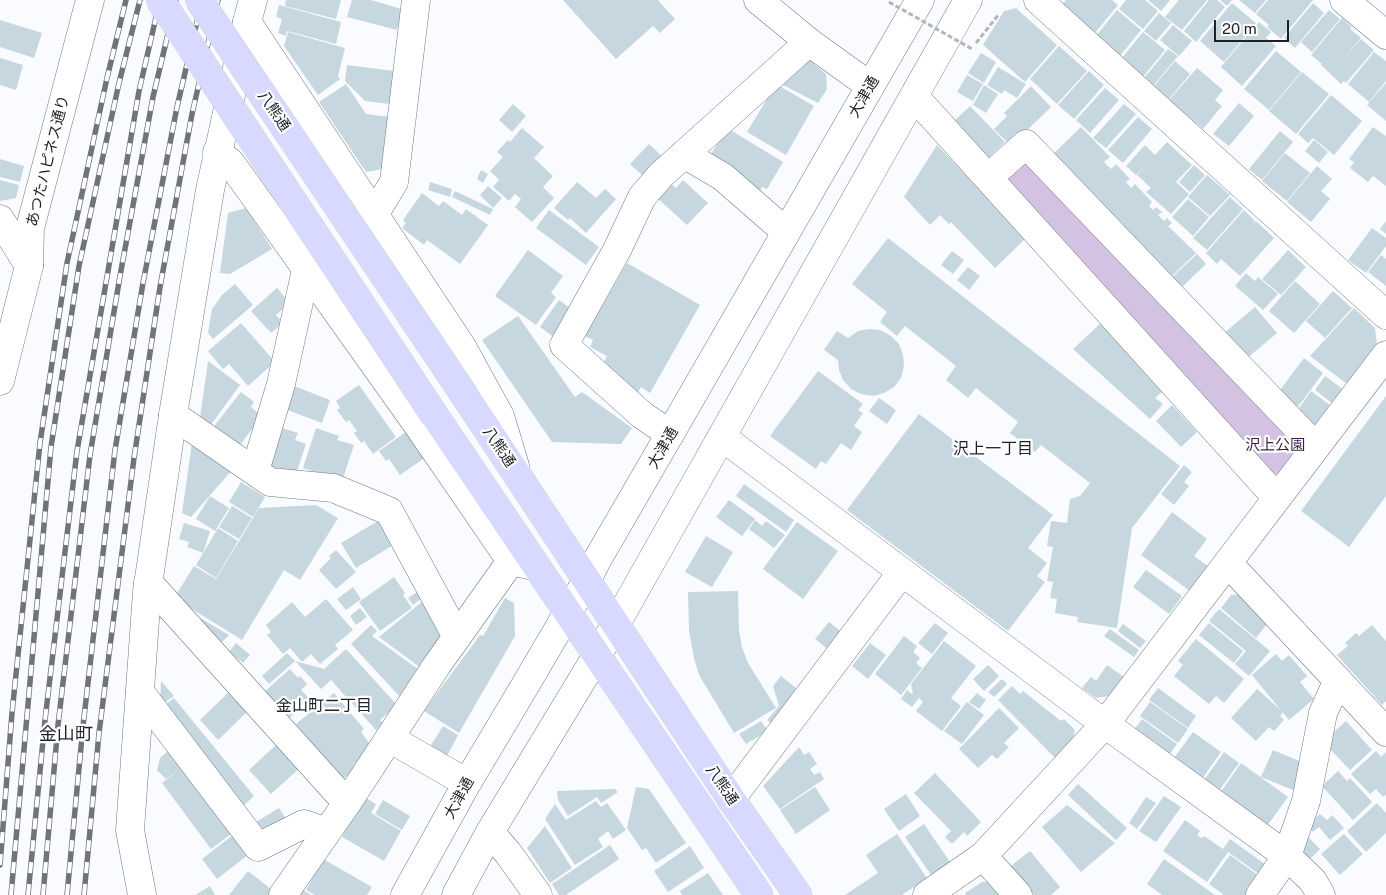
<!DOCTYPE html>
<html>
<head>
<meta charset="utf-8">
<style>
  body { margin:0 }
  #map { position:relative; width:1386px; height:895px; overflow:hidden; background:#f9fbfe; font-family:"Public Sans",sans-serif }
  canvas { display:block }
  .scale { position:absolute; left:1214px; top:20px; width:75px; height:22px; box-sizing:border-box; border:2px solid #1e2126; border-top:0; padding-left:6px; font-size:15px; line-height:18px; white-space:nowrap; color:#1e2126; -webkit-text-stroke:4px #fff; paint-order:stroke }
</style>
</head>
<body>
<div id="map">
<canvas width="1386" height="895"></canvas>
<div class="scale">20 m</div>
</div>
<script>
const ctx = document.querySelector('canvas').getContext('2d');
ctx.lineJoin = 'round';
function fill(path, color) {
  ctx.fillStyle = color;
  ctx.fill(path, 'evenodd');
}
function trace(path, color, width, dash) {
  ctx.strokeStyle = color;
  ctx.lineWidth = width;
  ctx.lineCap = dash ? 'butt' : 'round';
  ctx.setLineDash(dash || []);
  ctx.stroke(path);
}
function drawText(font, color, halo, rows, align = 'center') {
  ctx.font = font + ' "Public Sans","Noto Sans JP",sans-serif';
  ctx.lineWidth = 4.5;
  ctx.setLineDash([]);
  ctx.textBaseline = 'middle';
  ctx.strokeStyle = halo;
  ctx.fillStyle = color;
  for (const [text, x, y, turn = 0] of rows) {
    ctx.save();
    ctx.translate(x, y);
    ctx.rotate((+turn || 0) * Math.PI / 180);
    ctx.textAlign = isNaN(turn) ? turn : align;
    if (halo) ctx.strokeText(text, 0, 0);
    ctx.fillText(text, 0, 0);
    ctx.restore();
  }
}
const green = new Path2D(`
  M1031,160L1299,441L1300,451L1282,474H1272L1007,181L1008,171Z`);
const building = new Path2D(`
  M286,0H341L336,19L285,6Z
  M352,0H371L402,9L397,30L347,17Z
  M563,0H658L675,19L660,33L653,26L616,59Z
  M1066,0H1112L1118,5L1094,34L1061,6Z
  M1126,0H1145L1158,11L1143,29L1119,9Z
  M1148,0H1170L1161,11Z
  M1179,0H1207L1182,30L1165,17Z
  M1209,0H1217L1225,7L1196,42L1184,31Z
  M1220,0H1232L1227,6Z
  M1239,0H1266L1255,13Z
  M1268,0H1313L1281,39L1267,27L1269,25L1256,14Z
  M1232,3L1256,23L1224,62L1200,41Z
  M1313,3L1324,13L1295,48L1284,38Z
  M279,5L341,22L336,44L287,31L286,36L278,33L282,19L276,17Z
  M1016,8L1057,45L1025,82L983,45L1004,11Z
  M1117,10L1141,30L1120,56L1096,36Z
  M1329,10L1340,19L1312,52L1301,42Z
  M1159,13L1171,23L1156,41L1144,31Z
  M1342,18L1352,27L1350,29L1361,38L1336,68L1361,39L1374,50L1346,83L1344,81L1341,84L1321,65L1322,64L1311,55Z
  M0,20L42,33L34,58L0,47Z
  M1259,22L1271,32L1266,38L1276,46L1242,86L1221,67L1254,27L1264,35L1255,27Z
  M1173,25L1192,41L1179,56L1160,40Z
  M288,32L345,48L338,76L340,79L318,95L284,46Z
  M1143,32L1165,50L1143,77L1121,59Z
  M1059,46L1087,71L1057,104L1030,79Z
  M1168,49L1178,56L1153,86L1144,78Z
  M1276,51L1301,72L1269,110L1244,89Z
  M1374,52L1386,61V81L1369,102L1348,84Z
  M981,53L996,62L984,83L968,73Z
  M0,58L23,65L16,90L0,85Z
  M802,61H811L826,74L827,89L818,103L779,83Z
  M1175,61L1190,74L1169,99L1154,86Z
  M347,65L394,71L390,104L365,101L345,81Z
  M998,67L1026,84L1017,98L1004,90L1002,94L987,85Z
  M1197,68L1223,90L1215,100L1222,106L1203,129L1169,100Z
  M1089,71L1104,85L1074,119L1058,105Z
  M1302,72L1329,94L1296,134L1269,111Z
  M967,75L983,84L973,101L957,92Z
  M1386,83V121L1367,105Z
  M346,84L366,114L390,117L383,169L366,172L319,102Z
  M776,84L814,106L786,155L747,132Z
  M984,85L998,94L986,113L973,105Z
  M1031,86L1051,107L1011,146L994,129L1007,116L1004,113Z
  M1105,88L1119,100L1090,133L1076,120Z
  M1331,95L1362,121L1334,155L1313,138L1308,143L1298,134Z
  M1239,103L1254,116L1229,146L1213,134Z
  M513,104L526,116L512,132L499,120Z
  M1124,104L1136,114L1106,148L1093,138Z
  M970,106L1005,142L988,158L953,122Z
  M1138,117L1152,129L1123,163L1108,150Z
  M1081,127L1110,157L1104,162L1111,169L1116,164L1130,179L1126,182L1131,188L1135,184L1152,202L1149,206L1153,210L1156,207L1162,212L1158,215L1164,221L1167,218L1172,223L1168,226L1196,253L1170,278L1051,156Z
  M1373,127L1386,136V186L1373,176L1368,182L1350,168L1354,162L1349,159Z
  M522,128L544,147L534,158L553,176L543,187L554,198L532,222L515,207L521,199L515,194L509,201L493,187L499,180L490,171L503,157L497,152L508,140L510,142Z
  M727,128L783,162L767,189L762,187L759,192L710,156Z
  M1280,131L1293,142L1262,180L1249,169Z
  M1314,140L1328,152L1319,163L1305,151Z
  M1167,142L1192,165L1176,182L1189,194L1171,214L1146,192L1151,188L1137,175L1146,165L1136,175L1126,166L1145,145L1155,155Z
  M649,144L664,158L645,178L630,164Z
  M937,145L1026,238L995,268L951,222L949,224L940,215L930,225L904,197Z
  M1285,153L1310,173L1287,201L1262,181Z
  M0,159L24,166L20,182L0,177Z
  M1194,165L1205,175L1190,192L1179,182Z
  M1317,166L1332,179L1321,191L1330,199L1311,222L1287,202Z
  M481,170L488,174L483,183L477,179Z
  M1207,175L1230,195L1210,216L1188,197Z
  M0,180L19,185L16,198L0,201Z
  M683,180L708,203L687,225L655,196L669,182L676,188Z
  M430,182L452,189L450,197L428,190Z
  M577,182L596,198L605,189L616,199L586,233L570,218L568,220L554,208Z
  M488,186L502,198L493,208L480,195Z
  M455,191L493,209L490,215L452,197Z
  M422,193L439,206L443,201L462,215L466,209L488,225L460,264L427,240L424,245L402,228L406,223L403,220Z
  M1230,197L1243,209L1207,250L1193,238Z
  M1188,199L1209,217L1193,236L1172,217Z
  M246,208L272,249L230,274L220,273L228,213Z
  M549,210L599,247L586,265L536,228Z
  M1244,210L1255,221L1251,226L1256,221L1274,238L1240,276L1221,259L1217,264L1206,253Z
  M1386,221V234L1380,229Z
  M1372,228L1386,238V246L1366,273L1348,260Z
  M888,238L1180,466L1132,528L1117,628L1077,622L1078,617L1055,613L1057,599L1050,598L1053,582L1047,581L1053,547L1047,546L1051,521L1067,523L1070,499L1080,496L1090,483L1041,445L1035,452L1010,433L1018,422L976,388L968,398L946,380L956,366L905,326L897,336L880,322L887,312L852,284Z
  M528,250L563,276L551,293L556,297L536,325L495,296Z
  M1288,250L1306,267L1281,295L1262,279Z
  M952,251L964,260L953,274L941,265Z
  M1197,254L1206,264L1179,290L1169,280Z
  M1381,255L1386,259V286L1368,272Z
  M627,263L700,305L650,393L641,387L634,399L615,382L619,375L602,365L607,356L590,347L593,340L585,336Z
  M968,267L980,276L969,290L957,280Z
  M1246,273L1255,281L1258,277L1278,294L1263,310L1235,286Z
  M1295,281L1320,304L1294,333L1269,311Z
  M235,284L253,305L213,339L208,333L212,309L222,295Z
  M277,288L288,301L283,305L285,307L276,315L283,323L271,333L251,311Z
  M1333,291L1352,308L1325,338L1306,321Z
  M559,300L574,311L555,338L540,327Z
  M1255,307L1277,333L1245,360L1223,334Z
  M1354,308L1375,328L1377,344L1347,384L1310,356Z
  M518,316L575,397L582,392L632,428L621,444L552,442L482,340Z
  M241,323L275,362L248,386L229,364L223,369L208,351Z
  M1101,323L1163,391L1155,398L1163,404L1150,419L1073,349Z
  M869,329L880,330L891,336L899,344L903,355L904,366L901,378L894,387L884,393L873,396L861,394L851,389L843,380L839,370L838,360L824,350L837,331L848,338L858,331Z
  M1304,358L1323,373L1297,408L1277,394Z
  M208,361L240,385L210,426L200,418Z
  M818,371L863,404L858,410L863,413L854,426L862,432L851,450L841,443L826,464L821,461L816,469L770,436Z
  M1325,376L1344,390L1333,404L1315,390Z
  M359,385L396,437L373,454L364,441L361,443L354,433L357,431L349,420L346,422L337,410L340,408L336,401Z
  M294,386L330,400L322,423L285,409Z
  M1311,391L1330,405L1316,424L1307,426L1295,414Z
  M241,392L254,402L251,407L262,416L237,449L211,430Z
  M1386,396V496L1349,547L1301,511Z
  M879,398L896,410L887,424L869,411Z
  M1172,405L1197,432L1181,447L1156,421Z
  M919,414L1053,515L1028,548L1047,563L1037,576L1045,582L1008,631L847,510Z
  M279,427L298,433L295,440L306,444L296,474L266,468Z
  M316,428L339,436L337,440L354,445L342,481L303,468Z
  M407,431L426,457L400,475L389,459L386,461L379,451Z
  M192,443L233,469L191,517L182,513Z
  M1184,465L1192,472L1184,482L1189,486L1174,505L1161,494Z
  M241,482L265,497L253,517L229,502Z
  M744,484L794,520L786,532L736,496Z
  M210,496L229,508L215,531L196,519Z
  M729,500L755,519L742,536L716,517Z
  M316,505L338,518L300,580L284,570L242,640L174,598L194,566L216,579L259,508Z
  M232,506L252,518L239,539L219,527Z
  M1172,512L1207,539L1194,556L1208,566L1190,591L1141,555Z
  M755,520L762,526L766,521L785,535L774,548L749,529Z
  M378,521L393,545L356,568L341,543Z
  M797,522L838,551L803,599L763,569Z
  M184,523L210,531L203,553L187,547L189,542L179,539Z
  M218,528L238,541L216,578L196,565Z
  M706,536L733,552L712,587L685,572Z
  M336,550L356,572L336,589L319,570L331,558L329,556Z
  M1146,570L1182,596L1169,614L1133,587Z
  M394,577L405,593L403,595L412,608L380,631L359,602Z
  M353,587L361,599L346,610L337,599Z
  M738,591L739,630L742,647L748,663L776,708L734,733L699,675L694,658L689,631L688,592Z
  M417,592L422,598L413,605L408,598Z
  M1239,594L1267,624L1256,638L1221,608L1231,595Z
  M505,598L514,603L515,636L459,733L424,711L480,635L483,636Z
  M326,599L353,630L335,645L338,649L320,664L311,654L302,662L290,648L283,654L267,635L271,632L266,625L292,602L305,617Z
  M424,600L445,639L425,671L379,637Z
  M360,608L367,617L356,625L350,616Z
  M1219,609L1270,651L1249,676L1235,664L1246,651L1209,621Z
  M200,618L229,635L221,643L197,620Z
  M829,622L843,633L829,650L815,639Z
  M935,623L948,633L932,654L918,643Z
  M1209,623L1243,651L1234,663L1199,635Z
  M1123,624L1146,641L1140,648L1118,631Z
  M371,625L377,631L372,636L422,672L402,699L351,644Z
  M1372,625L1386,641V701L1382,705L1337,655L1348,646L1345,643L1356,633L1359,636Z
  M1110,629L1139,650L1134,657L1104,636Z
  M904,636L917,646L913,652L920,658L916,663L922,668L901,695L875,674Z
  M1196,639L1244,679L1224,703L1216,696L1209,704L1174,676L1183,665L1178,661Z
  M944,641L976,666L951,698L961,706L942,731L916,711L923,702L919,698L912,707L901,699L907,690L913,695L911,684Z
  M236,643L250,655L243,663L229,652Z
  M870,643L886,655L868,679L852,666Z
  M346,649L397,705L380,720L383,723L376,730L331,680L321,689L295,661L324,669Z
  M287,653L295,661L269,684L262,676Z
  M1276,654L1282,661L1289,655L1307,676L1300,682L1314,699L1289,720L1252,675Z
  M988,665L999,676L984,691L973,679Z
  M1107,665L1124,677L1110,696L1096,698L1082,688L1091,677L1096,681Z
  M290,669L298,678L300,676L307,684L301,690L310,699L287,720L263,693Z
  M781,676L800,691L773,725L767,720L779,706L773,686Z
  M1002,679L1007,684L994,697L988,692Z
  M161,681L174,696L160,706Z
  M1012,686L1020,694L1023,691L1061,721L1064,719L1074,729L1075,739L1056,759L998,700Z
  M1158,688L1196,716L1188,728L1149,700Z
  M1257,689L1283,712L1280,716L1284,720L1274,731L1269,727L1256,741L1231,718Z
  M230,691L249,710L218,740L200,720Z
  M334,693L364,729L361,732L373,748L353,765L356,768L342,780L296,724Z
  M977,693L986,700L979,709L969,702Z
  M174,698L254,796L242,807L161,708Z
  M967,702L984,715L962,744L944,731Z
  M1150,702L1188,729L1178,743L1140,716Z
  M999,708L1019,728L1004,743L1009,747L997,759L992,755L978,768L959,749Z
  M1142,719L1177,744L1169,755L1134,730Z
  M761,721L768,731L746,744L739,734Z
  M1346,721L1372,750L1350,770L1327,746L1328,737Z
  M443,726L458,735L445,760L428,750Z
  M1193,732L1221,752L1202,779L1174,758Z
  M279,742L302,766L271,794L249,770Z
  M799,747L804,755L809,752L817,764L810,769L814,775L820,772L824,779L780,809L763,786Z
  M1273,750L1304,763L1293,790L1261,777Z
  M168,751L181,768L166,779L157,770L160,758Z
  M1376,751L1381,757L1386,752V795L1383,797L1376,789L1370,794L1351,774Z
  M1224,752L1239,763L1219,791L1204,780Z
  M1241,763L1288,797L1267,826L1220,793Z
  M181,768L231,834L211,849L162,783Z
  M1338,771L1347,781L1350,778L1372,802L1353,820L1322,786Z
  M935,773L981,822L967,836L964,832L952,844L945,837L951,831L914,793Z
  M1078,784L1127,828L1116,840L1068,795Z
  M636,787L649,789L686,843L656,863L646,848L642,850L627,828Z
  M815,787L830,810L796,834L780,810Z
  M615,789L618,792L601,803L597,797L568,816L558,800L557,791Z
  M906,794L920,816L899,831L884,809Z
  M1164,796L1181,807L1156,842L1139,831Z
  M364,797L376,804L371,813L401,831L384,861L342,837Z
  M1146,797L1156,803L1137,829L1129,823Z
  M383,800L410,816L402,830L375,814Z
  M596,801L601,807L607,803L626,830L613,839L608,831L598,839L603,847L575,865L545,819L555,804L566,820Z
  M1377,803L1386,813V833L1366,852L1347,831Z
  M1067,805L1115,843L1081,872L1042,827Z
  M279,808L288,822L268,834L251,825Z
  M1320,814L1327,820L1332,815L1344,828L1330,840L1319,827L1313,832L1308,825Z
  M1185,820L1200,831L1197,835L1202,838L1204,836L1223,849L1230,839L1265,864L1259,874L1228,852L1207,882L1163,851Z
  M924,824L950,862L931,875L905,837Z
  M545,826L572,868L550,883L527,848Z
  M897,834L927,878L902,895H845L878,873L866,855Z
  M1344,834L1363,854L1340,875L1321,854Z
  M233,835L248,855L217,879L202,859Z
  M1308,837L1320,849L1309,860L1298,846Z
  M610,845L619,859L566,895H559L552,884Z
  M690,846L704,868L668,892L654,871Z
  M1030,851L1060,887L1051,895H1034L1008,868Z
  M1230,855L1262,878L1250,895H1224L1209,884Z
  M323,859L372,887L367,895H315L306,890Z
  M1164,859L1215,895H1162L1147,884Z
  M248,871L272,890L269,895H229Z
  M708,873L723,895H682L680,891Z
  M982,882H991L1000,895H966L965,893Z
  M210,886L215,895H195Z
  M303,890L311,895H301Z`);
const path = new Path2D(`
  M976,43L999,14`);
const minor = new Path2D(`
  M758,0L809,42L870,86
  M1038,0L1386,315
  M1344,0L1386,35
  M247,22L462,347L500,416L515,466
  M914,96L1277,498
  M217,152L230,162L248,187L419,427L511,561
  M684,154L723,177L786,232
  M988,178L1026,144L1316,447
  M374,215L394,182L416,0
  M0,219L29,266
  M173,415L270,482L333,488L389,511L457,637
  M670,434L642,415L564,345L617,250L642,197L661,175L809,42
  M722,437L1105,724L1287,856L1313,881L1321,895
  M255,471L281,384L306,270
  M1228,563L1386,732
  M148,582L347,803
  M140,692L258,847L304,824L326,832
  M389,738L467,783
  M731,799L902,572
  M490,832L508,853L538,895
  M983,856L1018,895
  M283,895L347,803L437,665L511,561L529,565
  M927,895L983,856L1105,724L1386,355
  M1260,895L1287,856L1306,801L1323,713L1338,680`);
const tertiary = new Path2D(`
  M0,381L29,266L30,228L90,0
  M142,895L130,830L147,592L173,415L210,190L247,22L253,0
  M405,895L467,783L526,684L587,580L597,560L670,434L920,0
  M456,895L490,832L616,624L968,0`);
const primary = new Path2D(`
  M465,396L731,799L798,895
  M435,416L759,895`);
const rail = new Path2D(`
  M0,865L12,713L40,443L67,263L107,78L126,0
  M11,895L51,447L79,266L119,83L140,0
  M28,895L45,720L77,451L139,91L160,0
  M43,895L58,725L90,455L120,276L153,97L176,0
  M67,895L83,726L115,450L143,283L177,107L202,0
  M84,895L99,733L134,458L160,287L192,114L218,0`);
const pathBridge = new Path2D(`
  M889,2L972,49`);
const primaryBridge = new Path2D(`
  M160,0L435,416
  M199,0L465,396`);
const streetNames = [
  ["大津通",864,97,-60],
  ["八熊通",274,111,56],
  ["あつたハピネス通り",48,161,-76],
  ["八熊通",499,447,56],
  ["大津通",663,448,-60],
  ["八熊通",722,785,56],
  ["大津通",459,798,-61]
];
const parkNames = [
  ["沢上公園",1275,445]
];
const neighbourhoodNames = [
  ["沢上一丁目",993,449],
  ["金山町二丁目",324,706]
];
const quarterNames = [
  ["金山町",66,734]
];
fill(green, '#d3c2e1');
fill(building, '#c7d7e0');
trace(minor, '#707985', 29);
trace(tertiary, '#707985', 29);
trace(primary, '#d6d7d8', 29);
trace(path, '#b3b5b9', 3, [5, 2.5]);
trace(minor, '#fff', 28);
trace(tertiary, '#fff', 28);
trace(primary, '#d8d9ff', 28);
trace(rail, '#707377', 5.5);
trace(rail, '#fff', 4, [11]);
trace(primaryBridge, '#d6d7d8', 29, []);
trace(pathBridge, '#b3b5b9', 3, [5, 2.5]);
trace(primaryBridge, '#d8d9ff', 28);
drawText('15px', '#1e2126', '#fff', streetNames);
drawText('15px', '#371d48', '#fff', parkNames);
drawText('16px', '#1e2126', '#fff', neighbourhoodNames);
drawText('18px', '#1e2126', '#fff', quarterNames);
</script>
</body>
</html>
